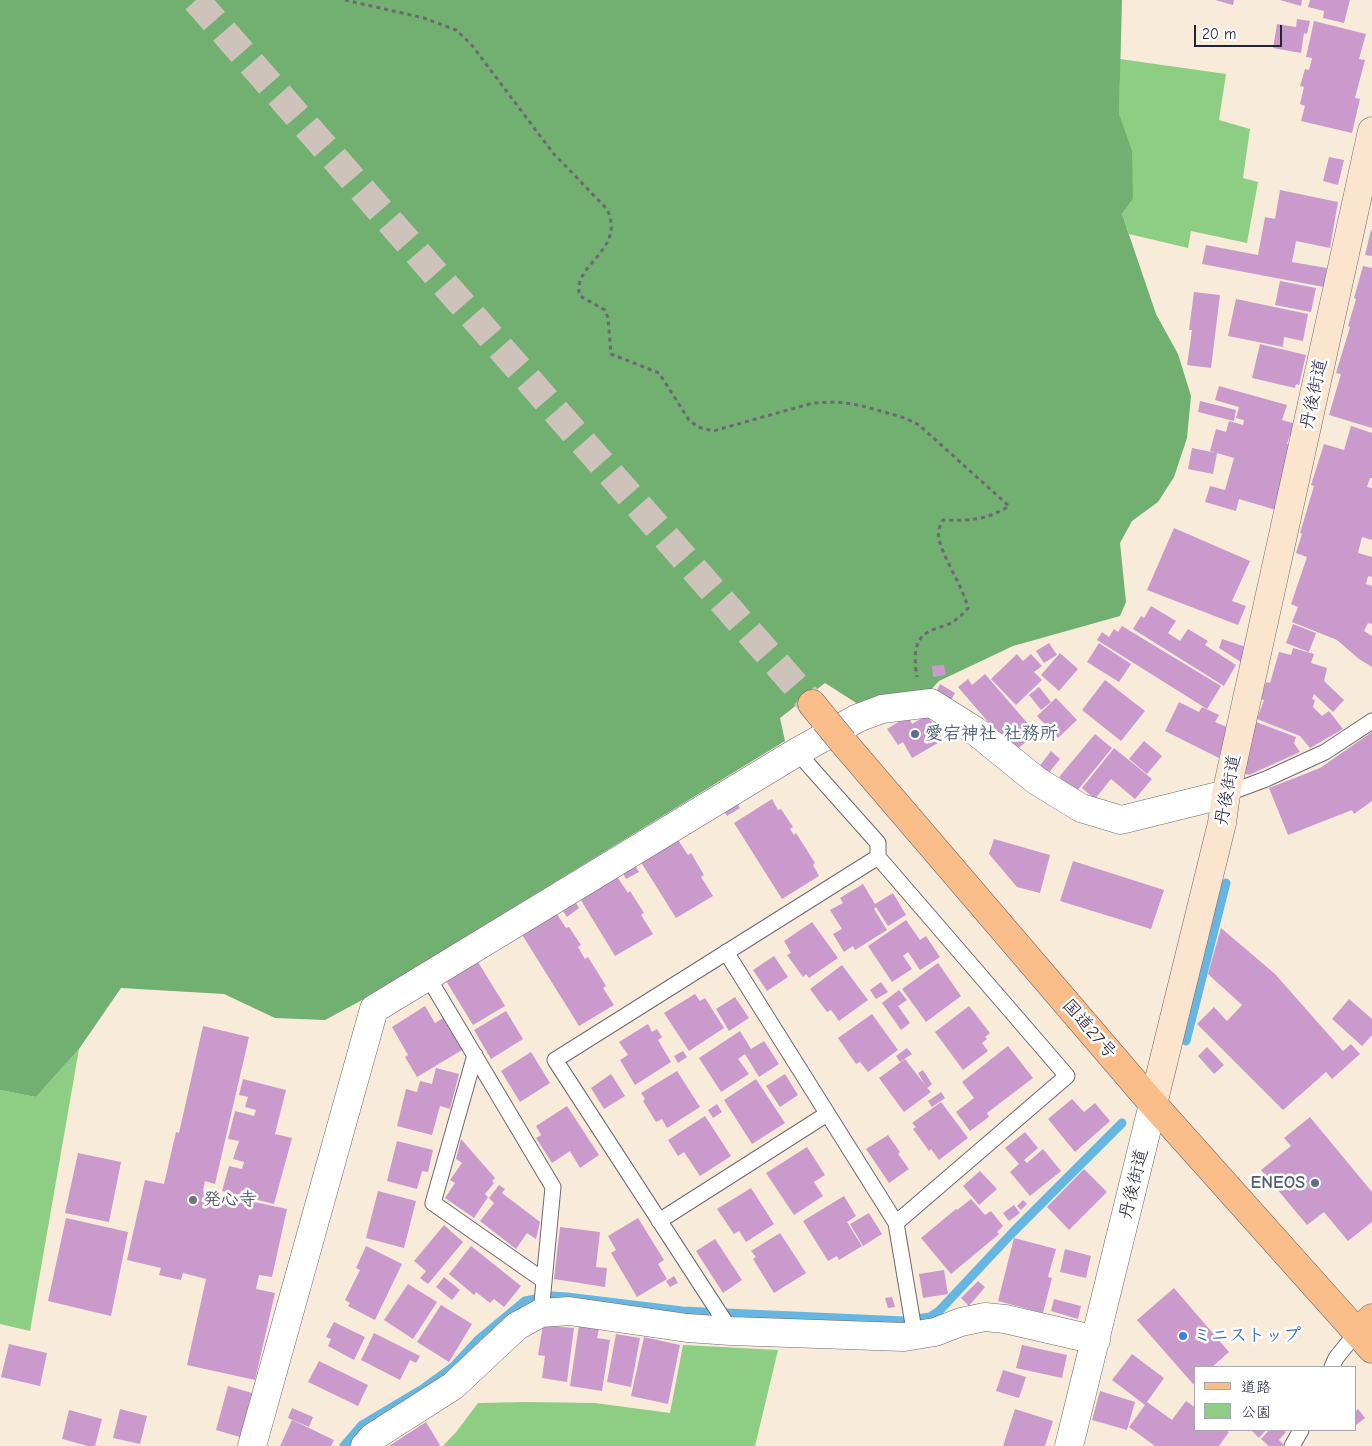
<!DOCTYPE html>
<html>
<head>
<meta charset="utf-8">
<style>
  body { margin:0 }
  #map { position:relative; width:1372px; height:1446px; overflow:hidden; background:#f8ebda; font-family:"Comic Neue","Klee One",sans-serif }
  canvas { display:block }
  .legend { position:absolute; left:1194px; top:1366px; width:162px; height:65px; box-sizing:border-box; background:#fff; border:1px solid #a7a7b1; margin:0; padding:6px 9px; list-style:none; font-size:15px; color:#22223b }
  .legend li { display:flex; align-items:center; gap:10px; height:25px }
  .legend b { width:25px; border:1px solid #a7a7b1 }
  .scale { position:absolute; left:1194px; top:25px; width:88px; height:22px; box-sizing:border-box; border:2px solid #22223b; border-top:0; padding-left:6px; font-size:15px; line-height:18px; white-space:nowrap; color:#22223b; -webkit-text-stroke:4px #fff; paint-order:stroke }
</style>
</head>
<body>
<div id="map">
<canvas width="1372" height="1446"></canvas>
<ul class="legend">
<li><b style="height:6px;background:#f8bd88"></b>道路</li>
<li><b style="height:14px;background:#8ecd84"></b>公園</li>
</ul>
<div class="scale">20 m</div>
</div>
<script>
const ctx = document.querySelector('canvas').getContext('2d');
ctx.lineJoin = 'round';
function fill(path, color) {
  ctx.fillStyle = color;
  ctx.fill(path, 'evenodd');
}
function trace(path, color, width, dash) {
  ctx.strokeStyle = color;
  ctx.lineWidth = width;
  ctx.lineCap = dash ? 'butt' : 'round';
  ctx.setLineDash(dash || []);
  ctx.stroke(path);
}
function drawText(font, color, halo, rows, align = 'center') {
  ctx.font = font + ' "Comic Neue","Klee One",sans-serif';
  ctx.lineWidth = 5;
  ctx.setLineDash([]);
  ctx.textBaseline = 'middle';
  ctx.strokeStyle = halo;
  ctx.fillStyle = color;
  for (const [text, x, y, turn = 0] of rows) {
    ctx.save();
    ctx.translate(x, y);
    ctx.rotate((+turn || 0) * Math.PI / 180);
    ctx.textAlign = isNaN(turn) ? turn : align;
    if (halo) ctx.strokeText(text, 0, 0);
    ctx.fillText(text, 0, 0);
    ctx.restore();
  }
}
const green = new Path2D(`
  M1120,59L1226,74L1219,120L1250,129L1243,178L1258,182L1247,243L1191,231L1188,248L1129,234L1122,214L1133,199L1119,114Z
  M79,1049L30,1331L0,1324V1090L36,1097Z
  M683,1345L778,1350L755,1446H443L457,1431L478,1403L526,1402L595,1403L670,1413Z`);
const forest = new Path2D(`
  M0,0H1122L1119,114L1132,151L1133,199L1122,214L1156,314L1178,354L1191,396L1187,438L1174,477L1158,502L1132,521L1120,543L1126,602L1120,616L1013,646L939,681L928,693L861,706L825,683L780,718L785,741L364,999L325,1020L275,1018L224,994L121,988L79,1049L36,1097L0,1090Z`);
const stream = new Path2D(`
  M1186,1041L1226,883
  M344,1446L362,1425L424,1388L453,1367L478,1340L525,1301L552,1296L567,1297L682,1311L904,1321L930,1317L939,1311L1014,1231L1122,1123`);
const building = new Path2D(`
  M1215,0H1234L1233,5Z
  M1280,0H1302L1301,6Z
  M1310,0H1350L1344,23L1323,18L1324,11L1308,7Z
  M1297,19L1310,21L1307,34L1304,33L1301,53L1273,48L1277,24L1296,27Z
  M1314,21L1366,34L1359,59L1365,60L1355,98L1360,99L1352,133L1301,121L1305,106L1300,104L1304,87L1300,86L1305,69L1309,70L1312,58L1306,57Z
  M1329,157L1344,160L1338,185L1323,181Z
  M1280,190L1338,202L1330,248L1296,241L1292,262L1327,268L1324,287L1202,264L1206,245L1258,255L1265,217L1275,219Z
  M1371,230H1372V256L1365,255Z
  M1363,266L1372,268V428L1329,415L1341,374L1336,373L1350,327L1348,326L1356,299L1354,298Z
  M1280,281L1316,288L1311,312L1275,305Z
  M1194,292L1220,295L1211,368L1187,365L1192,330H1189Z
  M1236,299L1308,314L1303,341L1284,337L1283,347L1228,336Z
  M1260,344L1306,355L1299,385L1296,384L1295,388L1252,378Z
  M1219,386L1287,405L1282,420L1297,424L1293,436L1290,435L1287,444L1293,445L1276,510L1239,499L1236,511L1205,502L1210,486L1225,490L1234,458L1210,451L1216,429L1226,432L1229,421L1243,425L1244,420L1236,418L1239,407L1215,400Z
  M1200,401L1236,410L1234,421L1198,412Z
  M1351,426L1372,433V478H1370L1367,487L1372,488V540L1362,537L1358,553L1372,557V577L1368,576L1366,584L1372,586V624L1368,623L1364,631L1372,636V667L1359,659L1337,640L1292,622L1298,607L1291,604L1307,557L1296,553L1302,534L1300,533L1314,486L1311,485L1324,444L1344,450Z
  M1192,448L1217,453L1213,474L1188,469Z
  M1174,528L1250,561L1232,601L1246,606L1238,625L1147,590Z
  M1151,606L1176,621L1168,633L1180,641L1188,629L1208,641L1205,645L1236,665L1224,686L1133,629L1141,616L1144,618Z
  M1293,624L1316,633L1309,652L1286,643Z
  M1122,626L1221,686L1207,709L1097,640L1102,632L1109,637L1114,629L1118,632Z
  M1222,639L1246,647L1241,662L1219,648Z
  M1049,643L1057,655L1044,663L1036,651Z
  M1099,643L1131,664L1119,682L1087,662Z
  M1293,648L1314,654L1311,663L1327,668L1324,681L1344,700L1333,712L1314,694L1312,699L1315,700L1313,707L1322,716L1329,711L1343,729L1310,748L1300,736L1257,719L1264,700L1261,699L1266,682L1270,683L1279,652L1291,655Z
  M1060,653L1078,669L1059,691L1041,675Z
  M1017,654L1023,661L1031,654L1042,666L1034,672L1042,680L1016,705L991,679Z
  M944,665L946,675L933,677L932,666Z
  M985,674L1036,733L1014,752L958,687L968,679L972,685Z
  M1105,680L1145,711L1121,741L1082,710Z
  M940,684L955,693L949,704L934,696Z
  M1039,687L1051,702L1041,710L1029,695Z
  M1056,698L1077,720L1058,738L1037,716Z
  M1179,702L1199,712L1202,707L1219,715L1215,722L1227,727L1219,758L1165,731Z
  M927,715L943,740L912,758L903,742L898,745L887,729L908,716L912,724Z
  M1256,722L1296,737L1294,743L1300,752L1249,775L1243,773Z
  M1372,732V801L1354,814L1352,810L1288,835L1269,788L1320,768Z
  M1095,734L1112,748L1077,791L1059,777Z
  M1144,741L1162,756L1147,774L1129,759Z
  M1114,748L1152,779L1135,799L1111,779L1095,799L1082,788Z
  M1051,751L1060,759L1047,775L1038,768Z
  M772,799L778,810L781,809L793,827L790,829L794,835L796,833L815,863L813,865L819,876L782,899L734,823Z
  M736,801L740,808L727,816L723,809Z
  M676,837L688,855L691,853L704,875L701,877L713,896L676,918L639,859Z
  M994,839L1050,855L1040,893L1017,887L989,854Z
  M1073,861L1164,890L1151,929L1060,901Z
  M634,864L639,872L626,879L622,871Z
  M616,875L628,893L630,891L644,913L641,915L653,934L615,956L579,897Z
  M863,884L875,904L893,893L906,915L888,926L876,907L874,909L887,930L855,950L853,946L844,952L833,934L842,929L830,910L843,903L840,898Z
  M574,900L579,908L567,917L561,908Z
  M555,911L566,928L569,927L581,945L578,947L585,959L588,957L606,986L603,988L614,1005L579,1026L521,933Z
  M906,920L920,940L926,936L940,957L920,970L908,952L903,956L912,969L892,982L868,946Z
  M812,922L838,958L809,978L806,974L803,977L787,955L791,953L784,941Z
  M1221,928L1275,974L1343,1051L1351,1044L1360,1054L1332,1079L1326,1072L1283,1110L1197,1024L1214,1007L1227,1021L1242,1005L1208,974Z
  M774,956L788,977L767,991L753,970Z
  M478,962L505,1006L473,1025L446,981Z
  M938,963L961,996L926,1022L902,989Z
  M842,965L868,1000L839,1021L831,1010L827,1012L810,989Z
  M881,982L888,992L876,999L870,990Z
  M899,990L907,1000L898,1006L910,1023L901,1030L882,1003Z
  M695,994L700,1001L705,998L724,1028L689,1051L664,1013Z
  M735,997L749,1018L729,1031L716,1009Z
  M1349,999L1372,1019V1035L1362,1046L1332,1019Z
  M425,1006L435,1023L443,1018L462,1050L417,1077L405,1057L408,1055L392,1027Z
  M969,1006L990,1033L985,1037L987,1039L982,1043L988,1051L963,1070L935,1032Z
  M506,1011L523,1039L491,1059L474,1030Z
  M872,1014L898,1050L868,1072L860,1062L856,1064L838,1038Z
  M648,1024L652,1032L657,1029L662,1037L658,1040L671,1062L635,1085L620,1060L628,1055L619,1042Z
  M203,1026L249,1037L215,1184L205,1181L203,1191L287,1209L272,1277L259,1275L256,1289L275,1293L255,1380L187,1365L206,1279L183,1273L181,1280L159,1275L161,1268L127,1260L145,1180L164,1184L176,1132L179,1133Z
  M740,1031L751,1049L764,1041L779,1064L759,1077L745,1054L738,1059L749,1074L721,1092L699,1058Z
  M1008,1046L1033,1078L987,1113L989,1117L970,1131L956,1112L974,1098L962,1082Z
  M1207,1047L1224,1065L1214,1074L1198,1056Z
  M907,1048L912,1054L900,1062L896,1056Z
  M683,1051L687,1057L678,1063L674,1056Z
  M531,1052L550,1083L520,1102L501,1071Z
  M905,1059L925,1085L918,1073L923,1070L932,1084L927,1088L931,1092L904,1112L879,1078Z
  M436,1068L459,1074L450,1109L440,1106L432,1135L397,1126L406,1089L417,1092L420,1081L432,1084Z
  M677,1071L700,1107L667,1128L662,1119L656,1122L643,1101L645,1099L641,1093Z
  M611,1074L625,1096L604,1109L591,1088Z
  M785,1074L798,1095L780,1107L766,1086Z
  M243,1079L286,1090L275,1134L292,1138L274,1204L222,1191L229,1166L242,1169L244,1162L233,1159L239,1141L228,1139L235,1111L254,1116L256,1110L245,1107L248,1097L239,1095Z
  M756,1079L785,1123L752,1144L724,1100Z
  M941,1092L945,1098L932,1107L928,1101Z
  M1072,1099L1084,1112L1095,1103L1110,1121L1075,1152L1048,1119Z
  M941,1102L968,1138L939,1160L931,1149L929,1151L913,1129L916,1127L912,1123Z
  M717,1104L722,1112L713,1118L708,1110Z
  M567,1106L599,1155L580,1168L570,1151L552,1163L536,1138L541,1135L536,1126Z
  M705,1116L731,1156L700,1176L684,1152L678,1156L668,1140Z
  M1310,1117L1372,1192V1222L1348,1241L1324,1212L1307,1225L1261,1170L1291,1146L1284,1138Z
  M1025,1132L1038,1148L1024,1160L1027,1163L1043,1149L1061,1171L1030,1196L1010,1172L1019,1164L1005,1148Z
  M888,1135L900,1152L898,1154L909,1169L889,1183L866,1149Z
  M461,1139L495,1178L492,1181L494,1183L485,1194L488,1197L474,1218L445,1198L455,1183L450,1180L462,1163L456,1159Z
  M397,1141L433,1150L428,1172L422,1171L417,1189L387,1181Z
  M807,1147L825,1175L814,1182L823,1196L794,1215L766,1173Z
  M78,1153L121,1162L109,1222L65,1213Z
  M1084,1169L1107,1192L1069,1230L1047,1207Z
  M980,1171L997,1189L979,1205L963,1186Z
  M499,1185L505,1189L502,1193L540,1222L536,1239L527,1233L516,1249L480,1221L494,1203L489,1198Z
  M751,1188L774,1224L746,1242L739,1231L734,1234L717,1209Z
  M378,1191L416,1201L404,1248L366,1238Z
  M844,1196L856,1216L847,1222L862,1246L839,1260L837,1256L828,1261L803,1221Z
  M971,1199L985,1215L991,1211L1003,1226L997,1232L999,1234L951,1274L921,1238L956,1209L957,1210Z
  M1023,1200L1027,1204L1021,1210L1017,1206Z
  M1014,1205L1020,1213L1009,1221L1003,1213Z
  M869,1213L882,1234L863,1246L850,1224Z
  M66,1218L128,1232L111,1316L48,1301Z
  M638,1218L664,1260L658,1264L667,1279L637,1297L611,1253L616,1250L608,1236Z
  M444,1225L463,1242L428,1284L420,1278L426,1271L414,1261Z
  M560,1227L600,1232L596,1267L607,1268L605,1287L554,1279Z
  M780,1233L806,1273L774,1293L753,1259L756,1257L751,1251Z
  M1014,1238L1056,1249L1048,1277L1052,1278L1043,1313L998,1301Z
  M715,1239L742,1280L723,1293L696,1251Z
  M366,1246L402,1264L375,1320L348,1306L350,1303L345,1300L360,1270L356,1268Z
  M471,1246L521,1286L504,1307L494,1299L490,1303L476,1292L474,1295L449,1274Z
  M1065,1249L1091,1256L1086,1278L1060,1272Z
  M944,1270L948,1294L923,1298L919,1274Z
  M674,1276L678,1283L670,1287L666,1281Z
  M444,1277L460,1290L452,1300L436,1287Z
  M978,1281L985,1287L969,1306L961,1298Z
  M408,1284L437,1302L413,1339L384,1320Z
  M1174,1288L1229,1352L1212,1367H1196V1381L1193,1384L1137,1320Z
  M892,1297L895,1307L888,1308L885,1298Z
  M1054,1299L1081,1306L1078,1319L1051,1311Z
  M441,1305L472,1324L449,1362L417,1342Z
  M334,1322L365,1337L354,1360L328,1346L331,1339L326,1337Z
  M543,1325L574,1328L567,1382L542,1378L545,1356L538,1355Z
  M579,1325L599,1329L597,1338L610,1340L602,1391L570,1386Z
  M374,1333L420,1356L416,1363L410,1360L400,1380L361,1360Z
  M616,1334L640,1338L631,1387L607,1382Z
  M644,1337L680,1345L668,1404L631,1396Z
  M9,1344L47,1353L40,1386L1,1377Z
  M1022,1345L1067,1355L1062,1378L1016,1368Z
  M1132,1354L1164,1378L1147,1402L1172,1420L1186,1401L1196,1408V1430H1225L1229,1432L1219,1446H1155L1129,1427L1145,1405L1112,1380Z
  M319,1361L368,1385L358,1406L308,1382Z
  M1003,1370L1026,1377L1019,1398L996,1391Z
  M228,1386L252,1393L240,1437L216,1430Z
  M1100,1391L1135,1402L1127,1430L1092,1420Z
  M292,1408L313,1417L309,1427L288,1418Z
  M120,1409L147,1416L140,1444L113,1438Z
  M1015,1409L1053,1421L1045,1446H1003Z
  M1358,1409L1365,1418L1356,1425V1411Z
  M69,1410L102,1419L95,1446H88L62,1439Z
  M292,1420L334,1440L331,1446H280Z
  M426,1422L440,1445L438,1446H389Z
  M1251,1430H1266L1259,1438Z
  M1269,1430H1283L1286,1432L1279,1440L1283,1444V1446H1269L1261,1439Z`);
const highwayTunnel = new Path2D(`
  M196,0L812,704`);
const path = new Path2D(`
  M345,0L424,18L456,30L471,44L553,153L607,209C627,251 570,265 580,296L605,310L608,318L611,354L659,373L689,420L698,427L713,431L813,403L836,402L859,405L905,418L919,425L1009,506C987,520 969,521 943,520C939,527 937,535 940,543C947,565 962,585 968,608C964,613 959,618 953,622C944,627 928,629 921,638C913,647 915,666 917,677`);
const lane = new Path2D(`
  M797,752L878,843V857
  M1226,794L1266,779L1325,752L1372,721
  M726,952L896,1223
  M428,977L553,1187L541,1313
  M475,1055L433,1203L543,1280
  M659,1221L827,1114
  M731,1331L555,1060L878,857L1067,1076L896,1223L915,1336
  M1332,1367L1336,1358L1357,1332
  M1292,1446L1301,1430`);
const street = new Path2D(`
  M252,1446L374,1009L797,752L858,718L882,709L931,703L974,730L1037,781L1081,808L1121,820L1226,794
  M365,1446L373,1437L453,1386L517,1326L541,1313L569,1311L687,1328L731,1331L904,1337L935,1332L961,1322L985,1317L1005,1319L1096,1340
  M1069,1446L1153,1104`);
const secondary = new Path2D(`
  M1153,1104L1222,823L1226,794L1372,131`);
const primary = new Path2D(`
  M1357,1332L1372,1318`);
const highway = new Path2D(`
  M812,704L825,720
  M843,742L1153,1104L1372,1349`);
const highwayBridge = new Path2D(`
  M825,720L843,742`);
const markers = [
  [915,734,5,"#5c6f8a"],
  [1315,1183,5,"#5c6f8a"],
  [193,1200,5,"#6b7280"],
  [1183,1336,5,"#3f7fe0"]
];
const streetNames = [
  ["丹後街道",1314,394,-78],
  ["丹後街道",1228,790,-79],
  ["国道27号",1089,1029,49],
  ["丹後街道",1134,1184,-76]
];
const serviceNames = [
  ["愛宕神社 社務所",925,734],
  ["ENEOS",1305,1183,"right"]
];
const worshipNames = [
  ["発心寺",203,1200]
];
const shopNames = [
  ["ミニストップ",1193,1336]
];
fill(green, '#8ecd84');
fill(forest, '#72b072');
trace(stream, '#66b6e1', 9);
fill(building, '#cb9acd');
trace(highwayTunnel, '#cdc3ba', 28, [28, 14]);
trace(lane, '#6d6873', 17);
trace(street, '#6d6873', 29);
trace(secondary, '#6d6873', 29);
trace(primary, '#6d6873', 29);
trace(highway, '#6d6873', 29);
trace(path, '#6d6873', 3, [4, 4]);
trace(lane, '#fff', 15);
trace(street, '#fff', 28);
trace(secondary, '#fce5cf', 28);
trace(primary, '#f8bd88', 28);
trace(highway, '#f8bd88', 28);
trace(highwayBridge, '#6d6873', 29, []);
trace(highwayBridge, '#f8bd88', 28);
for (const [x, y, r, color] of markers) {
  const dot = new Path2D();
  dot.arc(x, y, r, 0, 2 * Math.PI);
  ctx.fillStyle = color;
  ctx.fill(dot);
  trace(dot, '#fff', 2);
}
drawText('18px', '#22223b', '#fff', streetNames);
drawText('bold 18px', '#4e5e75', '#fff', serviceNames, 'left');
drawText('bold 18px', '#5b616d', '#fff', worshipNames, 'left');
drawText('bold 18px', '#366cbe', '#fff', shopNames, 'left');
</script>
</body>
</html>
